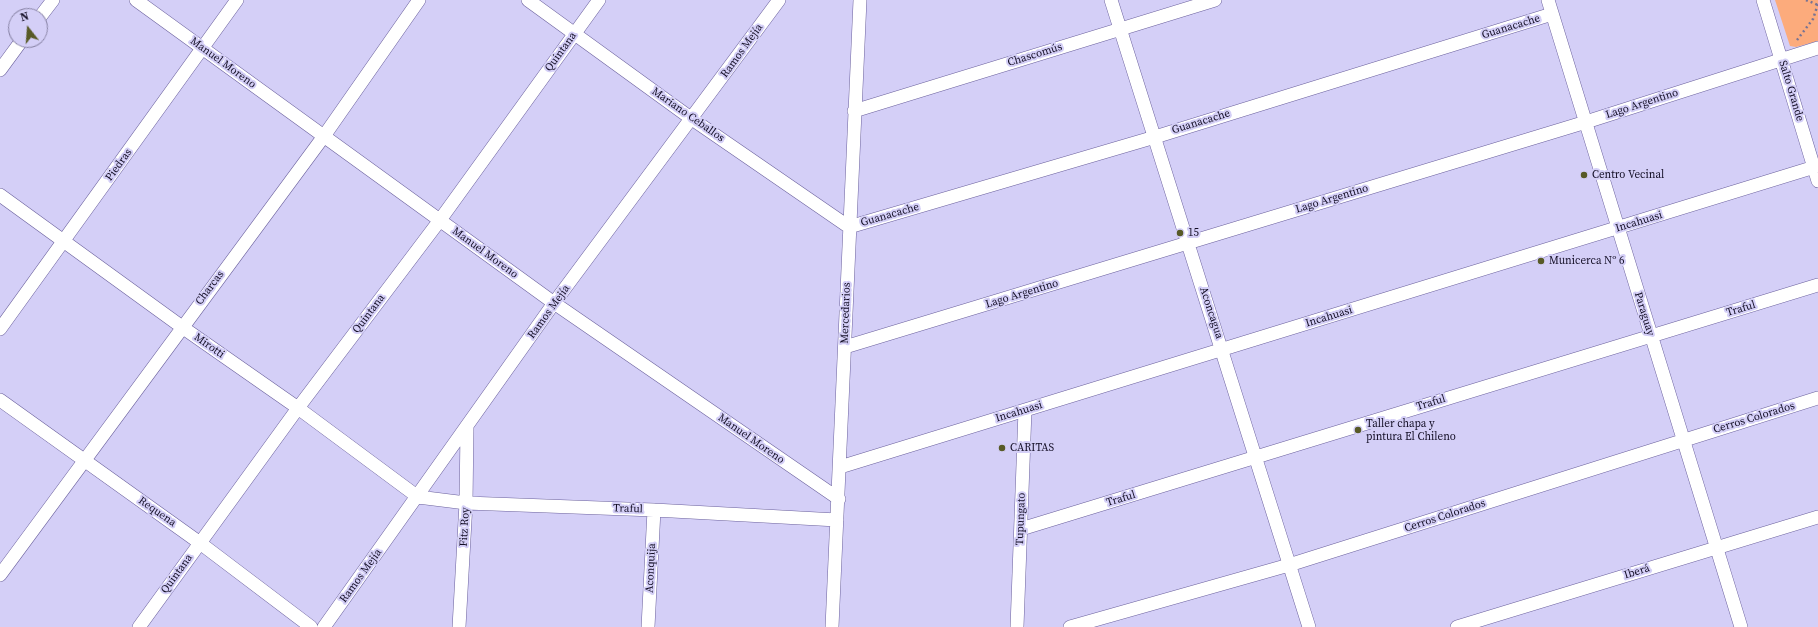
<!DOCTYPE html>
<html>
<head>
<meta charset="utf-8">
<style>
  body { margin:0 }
  #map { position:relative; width:1818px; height:627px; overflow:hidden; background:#d4cff7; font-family:"Source Serif 4",serif }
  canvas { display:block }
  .north { position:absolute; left:8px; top:8px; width:40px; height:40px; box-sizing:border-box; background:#d4cff7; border:1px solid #8681a3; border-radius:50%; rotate:343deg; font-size:11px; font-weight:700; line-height:16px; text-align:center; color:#120d24 }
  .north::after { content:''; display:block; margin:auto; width:14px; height:18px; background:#585a27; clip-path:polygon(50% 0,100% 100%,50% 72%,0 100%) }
</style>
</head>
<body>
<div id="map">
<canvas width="1818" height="627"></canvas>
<div class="north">N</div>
</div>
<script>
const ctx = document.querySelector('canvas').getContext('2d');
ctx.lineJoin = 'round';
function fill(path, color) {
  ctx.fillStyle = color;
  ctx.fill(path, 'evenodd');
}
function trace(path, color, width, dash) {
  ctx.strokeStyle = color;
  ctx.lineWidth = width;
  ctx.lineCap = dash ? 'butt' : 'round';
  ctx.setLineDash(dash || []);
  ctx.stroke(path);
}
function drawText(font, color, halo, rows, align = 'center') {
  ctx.font = font + ' "Source Serif 4",serif';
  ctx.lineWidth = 4;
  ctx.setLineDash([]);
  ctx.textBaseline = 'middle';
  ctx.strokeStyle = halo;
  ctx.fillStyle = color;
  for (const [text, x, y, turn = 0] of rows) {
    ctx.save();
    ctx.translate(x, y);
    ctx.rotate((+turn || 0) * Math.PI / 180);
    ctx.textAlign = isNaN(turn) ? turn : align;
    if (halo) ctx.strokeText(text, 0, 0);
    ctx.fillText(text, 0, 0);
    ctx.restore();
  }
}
const green = new Path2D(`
  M1775,0H1818V41L1796,47L1790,46Z`);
const path = new Path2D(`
  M1806,0L1818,5
  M1797,40L1813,19L1818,4`);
const minor = new Path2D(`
  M136,0L554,303L839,499
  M528,0L692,119L849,227L1155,137L1552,14
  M1111,0L1309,627
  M1548,0L1741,627
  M1763,0L1818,181
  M40,17L53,0
  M0,70L22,40
  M854,111L1215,0
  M0,195L182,327L298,408L418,497L466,503L654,510L837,520
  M0,329L237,0
  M845,347L1586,122L1818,48
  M0,400L200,543L311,627
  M840,467L1818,166
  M1021,529L1818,285
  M0,575L324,136L419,0
  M139,627L298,408L440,220L599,0
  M324,627L554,303L779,0
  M459,627L466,503L467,428
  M648,627L654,510
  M832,627L860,0
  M1017,627L1025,410
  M1070,627L1289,565L1818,398
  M1457,627L1818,517`);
const markers = [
  [1584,175,4,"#585a27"],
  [1180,233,4,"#585a27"],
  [1541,261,4,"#585a27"],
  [1358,430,4,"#585a27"],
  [1002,448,4,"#585a27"]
];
const streetNames = [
  ["Guanacache",1511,27,-17],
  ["Ramos Mejía",742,51,-54],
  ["Quintana",561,52,-54],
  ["Chascomús",1035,55,-17],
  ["Manuel Moreno",223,63,36],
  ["Salto Grande",1791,91,73],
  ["Lago Argentino",1642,104,-18],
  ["Mariano Ceballos",688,115,35],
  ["Guanacache",1201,122,-17],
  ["Piedras",119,165,-54],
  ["Lago Argentino",1332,199,-17],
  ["Guanacache",890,215,-16],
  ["Incahuasi",1639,222,-17],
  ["Manuel Moreno",485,253,36],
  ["Charcas",210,288,-53],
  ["Lago Argentino",1022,294,-17],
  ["Traful",1741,309,-17],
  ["Ramos Mejía",549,312,-54],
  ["Mercedarios",846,313,-88],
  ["Aconcagua",1211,313,72],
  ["Quintana",369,314,-53],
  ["Paraguay",1644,314,73],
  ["Incahuasi",1329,317,-17],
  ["Mirotti",209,346,35],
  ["Traful",1431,403,-17],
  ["Incahuasi",1019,412,-17],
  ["Cerros Colorados",1754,418,-17],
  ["Manuel Moreno",751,439,35],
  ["Traful",1121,499,-17],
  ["Traful",628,509,2],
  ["Requena",157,512,35],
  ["Cerros Colorados",1445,516,-18],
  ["Tupungato",1021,519,-88],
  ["Fitz Roy",465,527,-87],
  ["Aconquija",651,568,-87],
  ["Iberá",1637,572,-17],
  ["Quintana",177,574,-54],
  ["Ramos Mejía",361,576,-54]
];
const poiNames = [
  ["Centro Vecinal",1592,175],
  ["15",1188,233],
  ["Municerca Nº 6",1549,261],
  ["Taller chapa y",1366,424],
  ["pintura El Chileno",1366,437],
  ["CARITAS",1010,448]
];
fill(green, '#fcab7c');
trace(minor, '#6b619d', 14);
trace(path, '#787393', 2.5, [2, 3]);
trace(minor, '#fff', 13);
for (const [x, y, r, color] of markers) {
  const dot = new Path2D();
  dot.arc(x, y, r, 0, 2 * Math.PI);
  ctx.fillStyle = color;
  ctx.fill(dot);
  trace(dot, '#d4cff7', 1.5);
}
drawText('11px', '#120d24', '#d4cff7', streetNames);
drawText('11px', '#120d24', '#d4cff7', poiNames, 'left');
</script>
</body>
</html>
